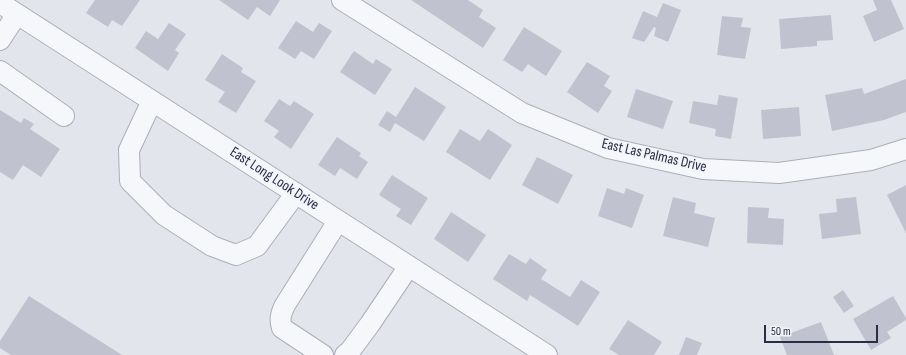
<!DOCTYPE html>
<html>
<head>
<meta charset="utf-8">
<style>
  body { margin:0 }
  #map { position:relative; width:906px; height:355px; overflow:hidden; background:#e3e5ec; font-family:"Sofia Sans Condensed",sans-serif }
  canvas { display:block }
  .scale { position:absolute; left:764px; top:325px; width:114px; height:18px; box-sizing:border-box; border:2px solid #292e45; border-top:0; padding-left:5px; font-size:12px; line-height:14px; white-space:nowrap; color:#292e45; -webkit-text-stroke:3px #f3f4f9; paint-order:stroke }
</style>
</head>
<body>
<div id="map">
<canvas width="906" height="355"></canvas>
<div class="scale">50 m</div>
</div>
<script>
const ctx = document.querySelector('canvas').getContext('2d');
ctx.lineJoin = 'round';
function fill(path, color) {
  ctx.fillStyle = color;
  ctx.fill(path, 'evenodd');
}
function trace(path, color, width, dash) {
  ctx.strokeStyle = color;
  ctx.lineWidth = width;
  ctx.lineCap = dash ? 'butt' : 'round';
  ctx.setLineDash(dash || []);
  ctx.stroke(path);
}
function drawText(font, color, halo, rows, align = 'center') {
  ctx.font = font + ' "Sofia Sans Condensed",sans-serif';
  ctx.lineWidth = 3;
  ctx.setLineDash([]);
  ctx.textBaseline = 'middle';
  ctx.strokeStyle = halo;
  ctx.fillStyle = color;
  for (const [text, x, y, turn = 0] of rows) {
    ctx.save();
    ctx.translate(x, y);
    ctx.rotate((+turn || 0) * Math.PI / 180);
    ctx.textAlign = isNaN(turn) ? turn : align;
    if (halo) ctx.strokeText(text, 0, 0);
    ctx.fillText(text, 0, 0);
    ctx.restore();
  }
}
const building = new Path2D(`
  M95,0H140L122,26L112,20L108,27L86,13Z
  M219,0H280L270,16L257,7L248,20Z
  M411,0H468L483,10L479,17L496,28L483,48Z
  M873,0H891L904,29L874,42L863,16L877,10Z
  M663,3L681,10L668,42L654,36L656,28L654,27L644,42L632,38L643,11L657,17Z
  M831,15L833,40L817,41V46L781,49L779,19Z
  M722,16L743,18L741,27L751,28L745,59L717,55Z
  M296,21L313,32L319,23L332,31L314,59L301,51L295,59L278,48Z
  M169,23L186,34L175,50L179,53L168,71L135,48L146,31L158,39Z
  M524,27L562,51L546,76L528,64L522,72L503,60Z
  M354,51L373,64L376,59L392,69L375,95L340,72Z
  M222,54L243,68L241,72L256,81L236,113L218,102L225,92L205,80Z
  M587,62L610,76L604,86L612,91L598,113L567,92Z
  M906,79V112L884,120L832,131L825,95L862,88L864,94Z
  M415,87L446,107L424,141L395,123L390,132L378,125L387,111L396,117Z
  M636,89L673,101L663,129L627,117Z
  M719,95L738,98L731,139L715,136L716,129L689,123L693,101L717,105Z
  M279,99L290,106L294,101L314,114L291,149L274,137L279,131L264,121Z
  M799,107L801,136L763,139L761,110Z
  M0,110L21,123L24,118L34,124L30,129L60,149L41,177L23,165L13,180L0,172Z
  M460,129L480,141L488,129L512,145L490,180L446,152Z
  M337,137L361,153L359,156L368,162L357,179L340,168L335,176L318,165Z
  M537,157L573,175L558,204L522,185Z
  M392,175L428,198L411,225L396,216L401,209L379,195Z
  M906,185V233L887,195Z
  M607,188L624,194L626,188L644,195L632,228L598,216Z
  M673,197L696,203L694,213L715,218L708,247L663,236Z
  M856,197L861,234L822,239L819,214L837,212L836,199Z
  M748,207L769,208L768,218L784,219L783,245L747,243Z
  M451,212L486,235L468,262L434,239Z
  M509,254L526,264L530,258L547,270L541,279L570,297L581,280L600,292L578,326L530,295L527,301L493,279Z
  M843,290L854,306L844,313L833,297Z
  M29,296L122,355H11L0,348V341Z
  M893,296L906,318V320L887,332L891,338L871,350L853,319Z
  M628,320L662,342L654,355H619L609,349Z
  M821,322L834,355H787L780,337Z
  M686,337L702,343L697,355H679Z`);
const minor = new Path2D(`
  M342,0L522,113L608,148L703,169L779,173L871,160L906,149
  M0,3L547,355
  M0,40L17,14
  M0,71L64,116
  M152,101L129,150L130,181L164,215L212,246L236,255L257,246L296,193
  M323,355L282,328C279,319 281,313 285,305L338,221
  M345,355L350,351L370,324L409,266`);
const streetNames = [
  ["East Las Palmas Drive",654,156,13],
  ["East Long Look Drive",274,179,33]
];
fill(building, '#c0c2cf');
trace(minor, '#abaeba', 22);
trace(minor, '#f6f7fa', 20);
drawText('15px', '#292e45', '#f3f4f9', streetNames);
</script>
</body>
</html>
